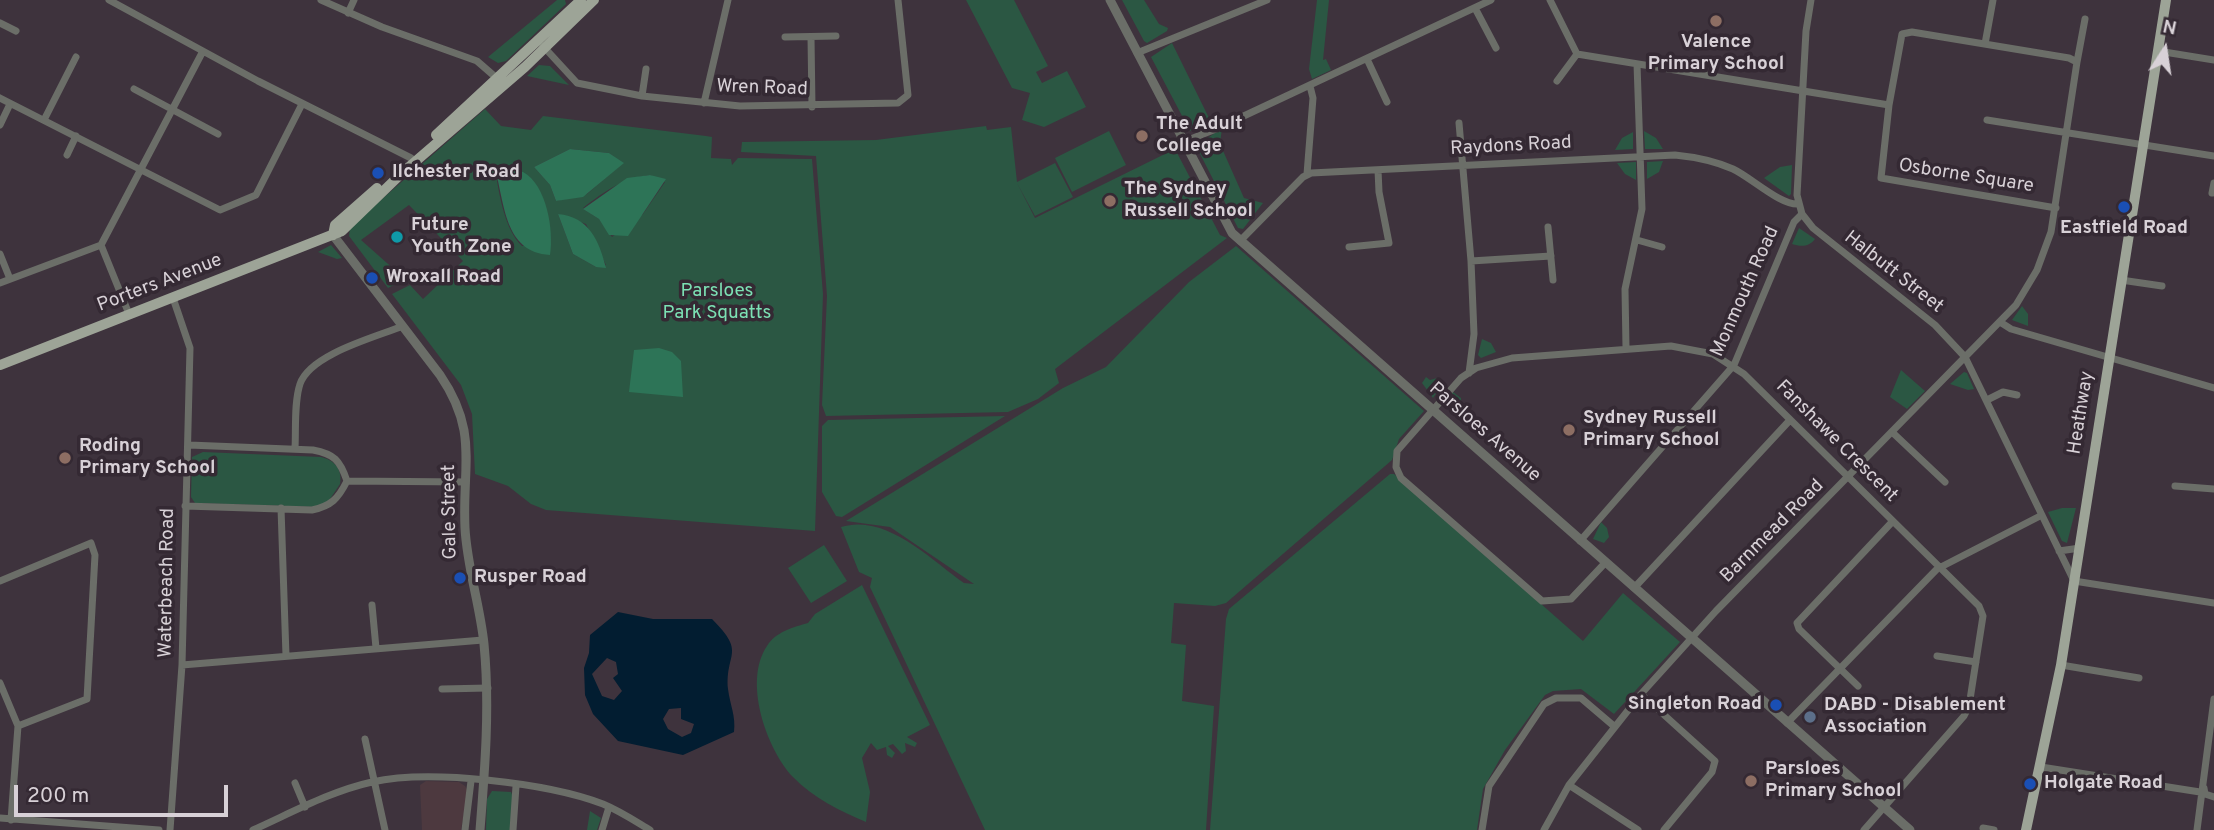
<!DOCTYPE html>
<html>
<head>
<meta charset="utf-8">
<style>
  body { margin:0 }
  #map { position:relative; width:2214px; height:830px; overflow:hidden; background:#3e333d; font-family:Overpass,sans-serif }
  canvas { display:block }
  .north { position:absolute; left:2130px; top:14px; width:70px; height:70px; -webkit-text-stroke:5px #342933; paint-order:stroke; rotate:12deg; font-size:19px; font-weight:700; line-height:28px; text-align:center; color:#d8d1d7 }
  .north::after { content:''; display:block; margin:auto; width:24px; height:32px; background:#d8d1d7; clip-path:polygon(50% 0,100% 100%,50% 72%,0 100%) }
  .scale { position:absolute; left:14px; top:785px; width:214px; height:32px; box-sizing:border-box; border:4px solid #d8d1d7; border-top:0; padding-left:9px; font-size:21px; line-height:24px; white-space:nowrap; color:#d8d1d7; -webkit-text-stroke:5px #342933; paint-order:stroke }
</style>
</head>
<body>
<div id="map">
<canvas width="2214" height="830"></canvas>
<div class="north">N</div>
<div class="scale">200 m</div>
</div>
<script>
const ctx = document.querySelector('canvas').getContext('2d');
ctx.lineJoin = 'round';
function fill(path, color) {
  ctx.fillStyle = color;
  ctx.fill(path, 'evenodd');
}
function trace(path, color, width, dash) {
  ctx.strokeStyle = color;
  ctx.lineWidth = width;
  ctx.lineCap = dash ? 'butt' : 'round';
  ctx.setLineDash(dash || []);
  ctx.stroke(path);
}
function drawText(font, color, halo, rows, align = 'center') {
  ctx.font = font + ' Overpass,sans-serif';
  ctx.lineWidth = 7;
  ctx.setLineDash([]);
  ctx.textBaseline = 'middle';
  ctx.strokeStyle = halo;
  ctx.fillStyle = color;
  for (const [text, x, y, turn = 0] of rows) {
    ctx.save();
    ctx.translate(x, y);
    ctx.rotate((+turn || 0) * Math.PI / 180);
    ctx.textAlign = isNaN(turn) ? turn : align;
    if (halo) ctx.strokeText(text, 0, 0);
    ctx.fillText(text, 0, 0);
    ctx.restore();
  }
}
const commercial = new Path2D(`
  M426,781L459,782L465,786L468,791L461,830H422L420,785Z`);
const green = new Path2D(`
  M557,0H565L566,4L506,61L498,63L488,57Z
  M966,0H1014L1048,66L1036,72L1042,83L1067,71L1086,107L1044,127L1022,120L1030,93L1012,88Z
  M1122,0H1144L1159,24L1168,28L1167,31L1147,43L1144,41Z
  M1317,0H1329L1323,60L1326,59L1331,70L1312,79L1309,69Z
  M1172,43L1210,120L1190,131L1151,57Z
  M539,65L550,66L569,85L527,76Z
  M485,109L501,126L531,130L543,116L706,136L712,137L711,158L731,159L732,165L738,158L812,159L823,294L815,531L546,510L531,504L508,486L475,474L472,414L461,385L392,294L410,285L423,299L463,261L409,205L361,240L405,279L388,288L349,236L350,227ZM570,149L609,153L623,163L587,194L556,201L550,185L534,167ZM495,169C541,169 548,204 551,242L522,246C504,229 499,192 495,169ZM650,175L665,182L643,214L612,237L599,219L585,210L583,208C605,191 623,178 650,175ZM558,214L586,224L606,265L596,267L573,254Z
  M986,126L987,130L1011,127L1017,182L1055,163L1073,197L1035,216L1017,183L1035,218L1175,149L1220,235L1227,238L1055,369L1059,383L1038,399L1008,412L826,416L822,405L827,296L816,156L741,152L742,142L876,140Z
  M1222,128L1220,144L1244,198L1263,203L1243,229L1238,228L1196,146Z
  M1109,131L1126,165L1072,192L1055,158Z
  M1644,131L1656,138L1663,149H1645Z
  M1633,132V149L1615,150L1622,138Z
  M1663,161L1659,172L1647,179V162Z
  M1636,162V180L1625,174L1617,163Z
  M1792,165L1791,194L1789,196L1764,178L1780,167Z
  M1799,228L1815,239C1809,247 1801,247 1792,244Z
  M331,245L342,258L337,259L318,252Z
  M1236,246L1424,411L1399,439L1392,460L1226,603L1215,606L1174,603L1171,643L1186,645L1182,701L1214,706L1206,830H985L870,587L872,578L859,572L841,527C886,513 930,559 964,583L974,584L890,527L846,521L1063,388L1106,367L1189,282Z
  M2022,306L2028,314V326L2012,320Z
  M1482,339L1491,343L1496,352L1481,358L1478,355Z
  M1901,370L1925,391L1907,409L1890,397Z
  M1964,372L1967,373L1974,389L1968,390L1950,384Z
  M1426,377L1430,380L1437,378L1443,383L1433,398L1422,383Z
  M1453,392L1461,398V407L1456,413L1443,407Z
  M1005,416L842,517L836,516L822,492V426L828,420Z
  M203,452L321,457C334,460 343,469 340,484L328,502L315,507L195,503L191,497L192,457Z
  M1390,474H1394L1583,641L1623,593L1680,642L1614,714L1581,689L1553,691L1545,695L1505,750L1483,789L1477,830H1210L1226,619L1229,609Z
  M2062,508H2076L2067,543L2062,541L2048,512Z
  M1601,522L1607,528L1609,537L1604,543L1593,539Z
  M824,545L847,581L811,603L788,568Z
  M862,585L930,725L907,737L917,743L915,747L905,743L906,751L902,754L893,744L888,746L895,753L892,758L887,755L886,747L877,750L871,743L862,758L870,792L866,822C840,811 813,798 793,777C766,748 743,681 767,646C775,632 794,627 808,623L815,614Z
  M492,791L511,792L513,797L511,830H486L487,799Z
  M590,811L601,818L597,830H587Z`);
const forest = new Path2D(`
  M570,149L609,153L624,163L583,197L556,201L550,185L534,167Z
  M495,169C504,169 514,168 523,172C547,185 554,231 550,255C504,252 505,204 495,169Z
  M650,175L666,179L628,236L609,235L599,219L583,209L627,178Z
  M558,214C589,217 599,240 606,268L596,267L573,254Z
  M659,348L672,352L681,361L683,397L629,392L634,350Z`);
const water = new Path2D(`
  M618,612L653,619H712C747,654 725,652 728,689C730,705 736,716 734,732L683,755L618,741L593,714L585,695L584,668L589,653L590,635ZM607,658L616,662L618,674L613,678L622,691L614,700L602,696L592,674ZM681,708V719L694,724L691,733L682,737L668,729L663,719L669,709Z`);
const minor = new Path2D(`
  M109,0L258,81L411,158
  M321,0L382,27L477,61L500,81
  M1550,0L1577,54L1889,105
  M1811,0L1806,31L1797,195L1802,214L1813,228L1935,325L1965,357L2074,581L2214,603
  M1475,8L1496,48
  M348,13L354,0
  M0,23L16,31
  M785,37L836,36
  M811,37L812,107
  M1985,44L1993,0
  M543,46L577,83L642,96L740,106L898,103L908,95L898,0
  M2158,51L2214,60
  M1137,53L1267,0
  M1367,59L1387,102
  M2077,62L2085,19
  M1557,81L1577,54
  M134,89L218,134
  M642,96L646,69
  M0,98L220,210L256,195L302,104
  M704,103L728,0
  M44,120L76,57
  M1987,120L2214,156
  M1459,123L1471,261L1474,334L1469,373
  M0,125L10,104
  M1183,142L1216,129L1491,0
  M67,155L76,136
  M1307,174L1313,98L1310,86
  M2212,193L2214,183
  M1548,227L1553,280
  M1637,240L1662,247
  M1240,241L1303,177L1311,173L1675,155C1695,157 1715,161 1733,169C1752,178 1781,206 1799,204
  M101,245L129,314
  M1349,247L1389,243L1379,192L1378,170
  M0,254L10,279
  M1471,261L1551,256
  M2121,280L2162,286
  M0,283L101,245L203,51
  M2000,322L2011,329L2214,388
  M1626,348L1625,289L1642,209L1637,64
  M1987,400L2003,392L2017,395
  M1892,432L1945,482
  M295,449C296,429 294,402 300,384C310,354 376,337 403,326
  M347,481L466,482
  M2175,486L2214,489
  M185,506L312,510C331,506 338,499 347,481C340,460 334,454 313,450L189,445
  M281,508L286,656
  M1580,541L1734,365L1794,222L1802,214
  M2059,551L2080,548
  M1605,563L1571,599L1542,601L1401,478L1396,467L1397,451L1461,378L1476,368L1512,358L1671,346L1713,354L1744,374L1979,606L1983,616L1969,706L1964,716L1864,830
  M0,581L91,543L95,555L87,699L18,726
  M1634,588L1790,420
  M372,605L376,648
  M1937,656L1976,662
  M182,665L483,640
  M2061,665L2139,678
  M0,683L18,726L11,820
  M1858,686L1799,629L1797,623L1893,521
  M442,689L488,688
  M1641,694L1715,761L1712,772L1664,830
  M1787,723L1937,569L2042,515
  M365,739L385,830
  M2041,767L2200,792L2204,788L2205,794L2214,797
  M295,783L305,807
  M1569,785L1638,830
  M0,818L159,830
  M1983,828L1994,830
  M170,830L182,665L190,348L173,298
  M253,830C291,813 331,791 372,782C430,769 548,783 603,804C620,811 635,821 650,830
  M465,830L471,781
  M513,830L516,786
  M602,830L609,807
  M1482,830L1489,786L1544,704L1556,698H1581L1615,727
  M1544,830L1569,785L1641,694L1716,611L2016,305L2037,270L2051,232L2077,62L2069,58L1912,32L1902,34L1889,105L1881,178L2056,208
  M2197,830L2214,699`);
const tertiary = new Path2D(`
  M1110,0L1232,233L1910,830
  M333,235L440,375C479,432 462,465 465,528C467,567 480,605 484,644C490,706 485,768 480,830`);
const primary = new Path2D(`
  M436,135L581,0
  M333,235L335,225L377,188
  M0,365L342,231L402,173L525,67L594,0
  M2026,830L2061,665L2166,0`);
const markers = [
  [1716,21,7,"#8d6e63"],
  [1142,136,7,"#8d6e63"],
  [378,173,7,"#1a4fb4"],
  [1110,201,7,"#8d6e63"],
  [2124,207,7,"#1a4fb4"],
  [397,237,7,"#0f9aa8"],
  [372,278,7,"#1a4fb4"],
  [1569,430,7,"#8d6e63"],
  [65,458,7,"#8d6e63"],
  [460,578,7,"#1a4fb4"],
  [1776,705,7,"#1a4fb4"],
  [1810,717,7,"#5c6f8a"],
  [1751,781,7,"#8d6e63"],
  [2030,784,7,"#1a4fb4"]
];
const poiNames = [
  ["Valence",1716,43,"center"],
  ["Primary School",1716,65,"center"],
  ["The Adult",1156,125],
  ["College",1156,147],
  ["Ilchester Road",392,173],
  ["The Sydney",1124,190],
  ["Russell School",1124,212],
  ["Future",411,226],
  ["Youth Zone",411,248],
  ["Eastfield Road",2124,229,"center"],
  ["Wroxall Road",386,278],
  ["Sydney Russell",1583,419],
  ["Primary School",1583,441],
  ["Roding",79,447],
  ["Primary School",79,469],
  ["Rusper Road",474,578],
  ["Singleton Road",1762,705,"right"],
  ["DABD - Disablement",1824,706],
  ["Association",1824,728],
  ["Parsloes",1765,770],
  ["Primary School",1765,792],
  ["Holgate Road",2044,784]
];
const streetNames = [
  ["Wren Road",762,89,2],
  ["Raydons Road",1511,147,-3],
  ["Osborne Square",1966,177,9],
  ["Halbutt Street",1893,273,38],
  ["Porters Avenue",160,284,-21],
  ["Monmouth Road",1746,292,-66],
  ["Heathway",2082,413,-81],
  ["Parsloes Avenue",1484,433,41],
  ["Fanshawe Crescent",1836,442,45],
  ["Gale Street",451,512,-91],
  ["Barnmead Road",1773,532,-45],
  ["Waterbeach Road",168,583,-89]
];
const parkNames = [
  ["Parsloes",717,292],
  ["Park Squatts",717,314]
];
fill(commercial, '#4d393f');
fill(green, '#2b5743');
fill(forest, '#2d7457');
fill(water, '#021d31');
trace(minor, '#6b6e68', 7);
trace(tertiary, '#6b6e68', 9);
trace(primary, '#9da497', 10);
for (const [x, y, r, color] of markers) {
  const dot = new Path2D();
  dot.arc(x, y, r, 0, 2 * Math.PI);
  ctx.fillStyle = color;
  ctx.fill(dot);
  trace(dot, '#342933', 2.5);
}
drawText('bold 19px', '#d8d1d7', '#342933', poiNames, 'left');
drawText('19px', '#d8d1d7', '#342933', streetNames);
drawText('19px', '#7ce1b4', '#342933', parkNames);
</script>
</body>
</html>
